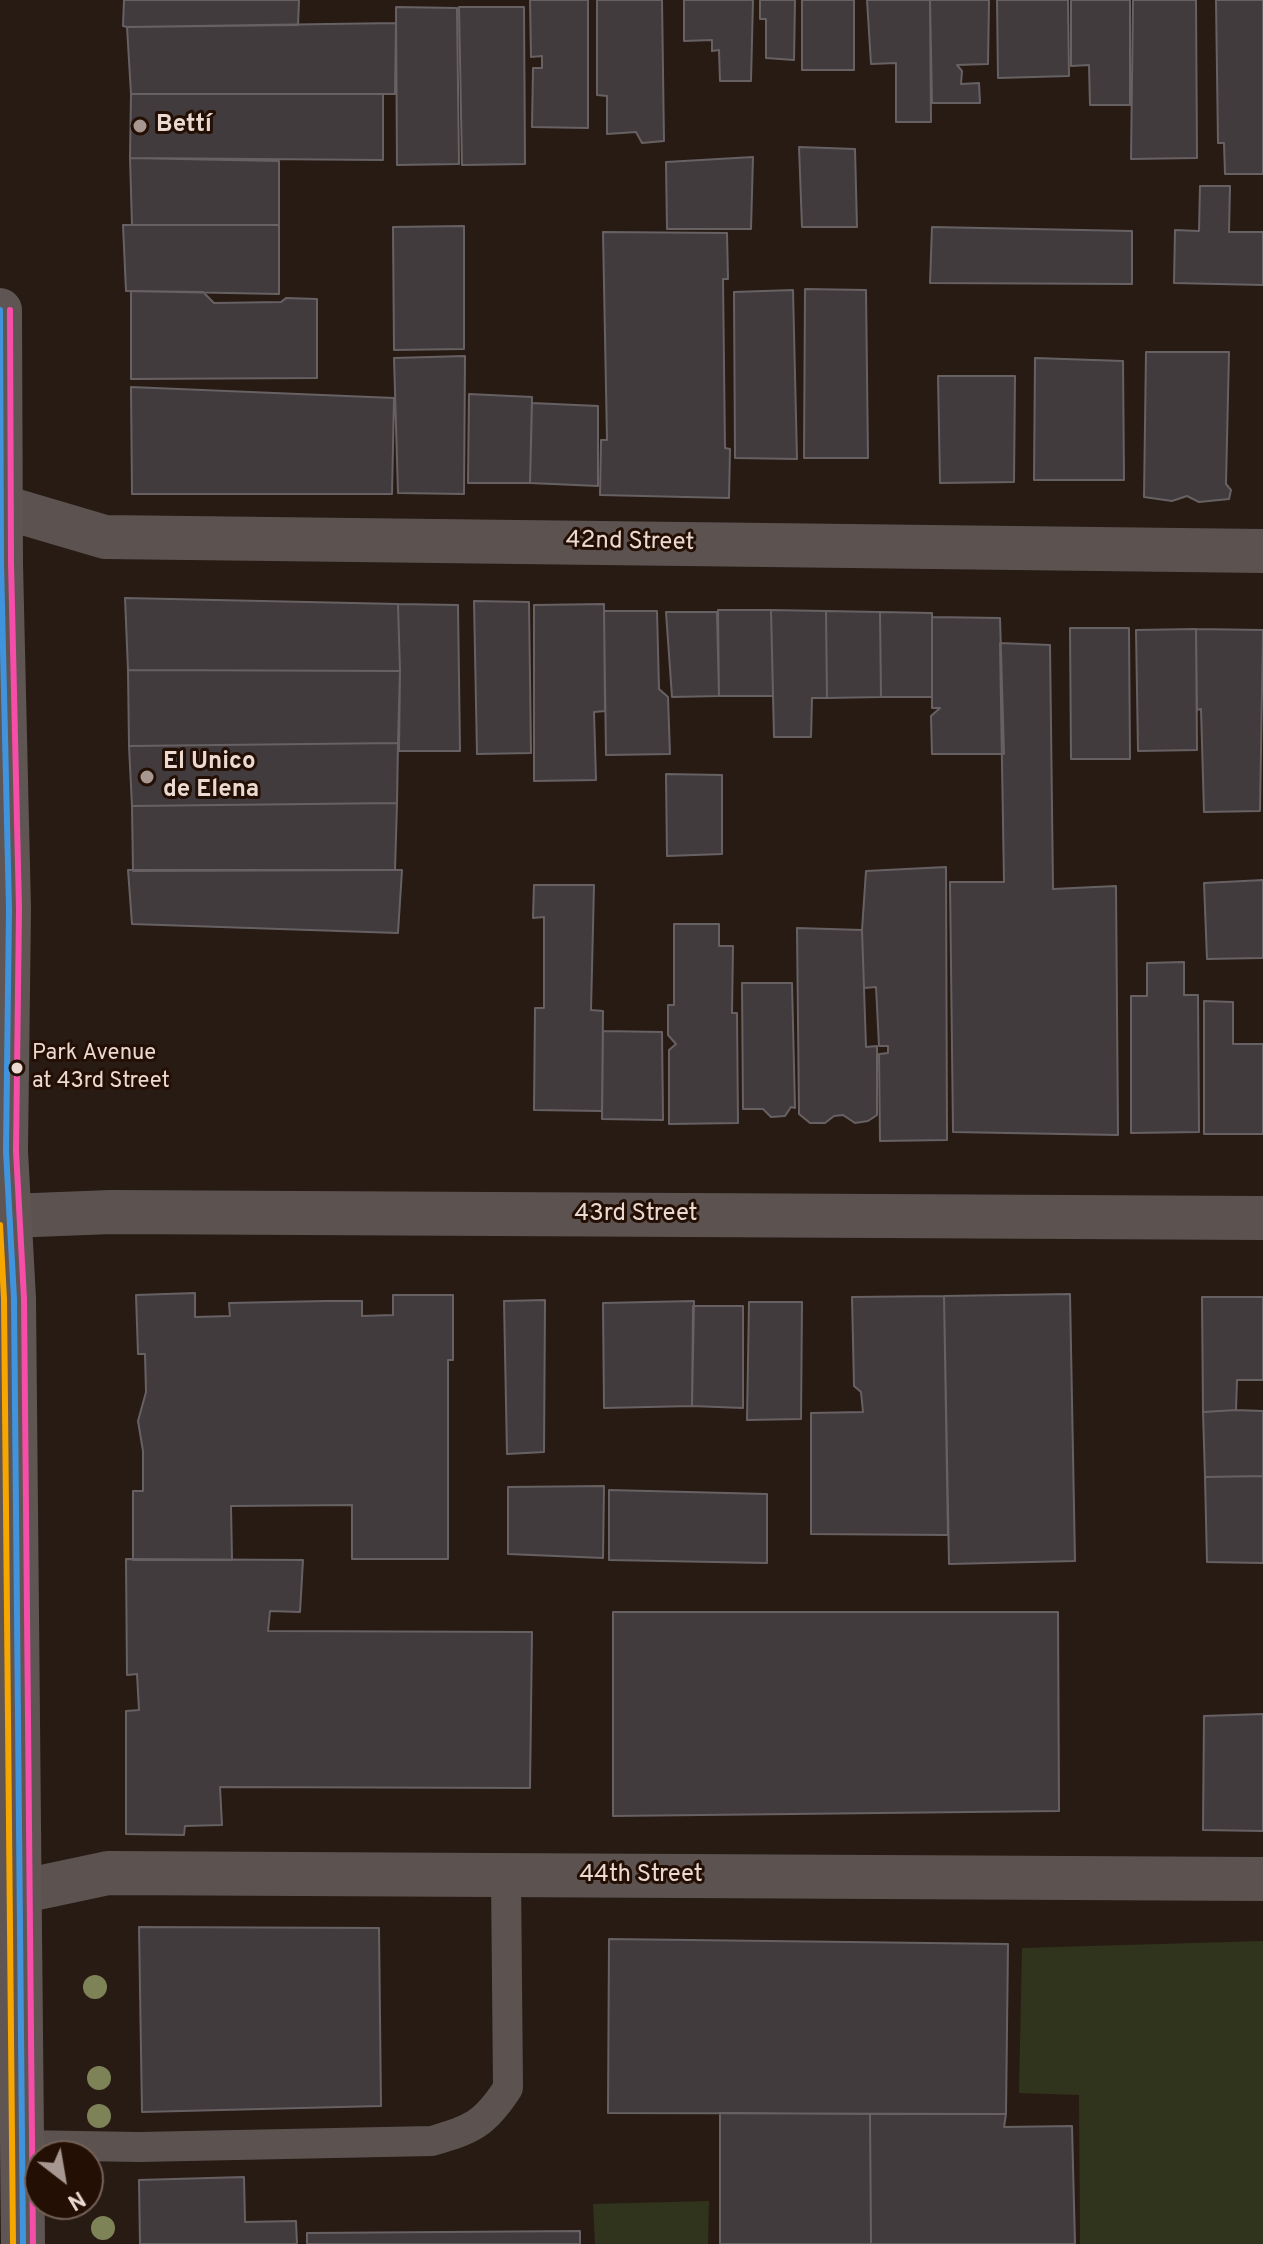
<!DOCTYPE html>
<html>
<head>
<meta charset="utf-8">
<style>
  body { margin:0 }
  #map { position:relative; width:1263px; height:2244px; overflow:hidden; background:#271b14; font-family:Overpass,sans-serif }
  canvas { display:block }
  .north { position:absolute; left:24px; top:2140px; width:80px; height:80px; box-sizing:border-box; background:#240f04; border:2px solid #736056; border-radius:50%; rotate:149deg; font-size:22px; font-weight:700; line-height:32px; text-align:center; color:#eadad2 }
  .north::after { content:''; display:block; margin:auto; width:28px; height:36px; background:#a69790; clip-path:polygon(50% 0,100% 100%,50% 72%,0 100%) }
</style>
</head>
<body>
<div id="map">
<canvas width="1263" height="2244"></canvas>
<div class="north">N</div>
</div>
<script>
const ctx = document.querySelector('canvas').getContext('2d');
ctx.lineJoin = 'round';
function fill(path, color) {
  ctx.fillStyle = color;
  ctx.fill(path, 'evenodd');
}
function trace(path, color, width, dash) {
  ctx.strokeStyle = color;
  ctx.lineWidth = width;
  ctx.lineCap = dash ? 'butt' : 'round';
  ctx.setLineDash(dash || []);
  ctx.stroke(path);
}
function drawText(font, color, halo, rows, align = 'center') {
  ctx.font = font + ' Overpass,sans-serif';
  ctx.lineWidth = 6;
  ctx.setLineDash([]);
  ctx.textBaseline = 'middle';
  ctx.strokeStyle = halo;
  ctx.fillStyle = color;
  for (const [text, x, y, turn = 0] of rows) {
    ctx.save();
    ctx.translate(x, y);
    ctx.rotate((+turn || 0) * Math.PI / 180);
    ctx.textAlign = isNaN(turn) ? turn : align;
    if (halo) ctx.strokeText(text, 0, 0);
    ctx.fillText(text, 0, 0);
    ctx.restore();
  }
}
const green = new Path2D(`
  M1263,1941V2244H1080L1079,2095L1019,2093L1022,1948Z
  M709,2201L708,2244H595L593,2204Z`);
const building = new Path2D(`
  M124,0H299L298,25L127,27L123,26Z
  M530,0H588V128L532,127L533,68H542V56L531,57Z
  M597,0H662L664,141L642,143L636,132L607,134V96L597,95Z
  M684,0H753L751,81H720L719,50L712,51V40L684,41Z
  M760,0H795L794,60L766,58V19H760Z
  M802,0H854V70H802Z
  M867,0H930L931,122H896V63L871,64Z
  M930,0H989L988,64L957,65L962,71L961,84L979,83L980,103H932Z
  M997,0H1068L1069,76L998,78Z
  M1071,0H1130V105H1090L1089,65L1071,66Z
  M1133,0H1196L1197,158L1131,159Z
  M1216,0H1263V174H1225L1224,143H1218Z
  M396,7L457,8L459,164L397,165Z
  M459,7H524L525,164L462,165Z
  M396,23L395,94H131L127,27Z
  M131,94H383V160L130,158Z
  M799,147L855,149L857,227H802Z
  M753,157L751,229H667L666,162Z
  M130,158L279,161V225H132Z
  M1200,186H1230L1229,232H1263V285L1174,283L1175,230L1199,231Z
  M123,225H279V294L126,291Z
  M464,226V349L394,350L393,227Z
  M932,227L1132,231V284L930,283Z
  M603,232L727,233L728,279H723L725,448L730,449L729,498L600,495L601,440H607Z
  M805,289L866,290L868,458H804Z
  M793,290L797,459L735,458L734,292Z
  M131,291L203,292L214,303L281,302L286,298L317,299V378L131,379Z
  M1146,352H1229L1226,484L1231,490L1229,499L1199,502L1187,496L1172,501L1144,497Z
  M465,356L464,494L398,493L394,358Z
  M1035,358L1123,361L1124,480H1034Z
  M938,376H1015L1014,482L940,483Z
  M131,387L394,398L392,494H132Z
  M469,394L532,397L530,483H468Z
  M532,403L598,406V486L530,483Z
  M125,598L398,604L400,671L128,670Z
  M474,601L529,602L531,753L477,754Z
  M398,604L458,605L460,751H399L400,671Z
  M604,604L605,711L594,712L596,780L534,781V605Z
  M718,610H771L773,696H719Z
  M771,610L826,611L827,698H812L811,737H774Z
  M604,611H657L659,689L668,697L670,754L606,755Z
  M826,611L880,612L881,697L827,698Z
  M666,612H717L719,696L672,697Z
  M880,612L932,613V697H881Z
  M932,617L1000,618L1004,754H932L931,716L940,708H932Z
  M1070,628H1129L1130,759H1071Z
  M1196,629L1197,750L1138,751L1136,630Z
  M1196,629L1263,630L1260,811L1204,812L1201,709L1197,710Z
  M1000,643L1050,645L1053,889L1116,886L1118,1135L953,1132L950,882H1004Z
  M128,670L400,671L398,743L129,746Z
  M398,743L397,803L132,806L129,746Z
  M666,774L722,775V854L667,856Z
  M397,803L395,870L133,871L132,806Z
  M946,867L947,1140L880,1141L879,1054L888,1053V1046H879L876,987L864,988L862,930L866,871Z
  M128,870H402L398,933L132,924Z
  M1263,880V958L1207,959L1204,883Z
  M534,885H594L591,1010L603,1011L602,1111L534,1110L535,1008H544V917L533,918Z
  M674,924H719V946H733L732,1013H737L738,1123L669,1124V1050L676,1044L668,1035V1005H674Z
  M797,928L862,930L866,1047L877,1046V1115L868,1121L855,1123L843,1115L834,1116L825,1123H810L799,1114Z
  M1184,962V995H1198L1199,1132L1131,1133V996H1147V963Z
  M742,983H792L795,1108L791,1107L785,1116L771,1117L763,1109H743Z
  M1204,1001L1233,1002V1044H1263V1134H1204Z
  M603,1031L662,1032L663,1120L602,1119Z
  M195,1293V1317L230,1316L229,1303L326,1301H362V1316L393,1315V1295H453V1360H448V1559H352V1505L231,1506L232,1560H133V1491H143V1451L138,1421L146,1392L145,1354H138L136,1295Z
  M1070,1294L1075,1561L949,1564L944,1296Z
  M944,1296L948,1535L811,1534V1413L863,1412L861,1392L854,1386L852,1297Z
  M1202,1297H1263V1380H1237L1236,1410L1203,1412Z
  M545,1300L544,1452L507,1454L504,1301Z
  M694,1301L692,1406L604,1408L603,1303Z
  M749,1302H802L801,1419L747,1420Z
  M693,1306H743V1408L692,1406Z
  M1236,1410L1263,1411V1476L1205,1477L1203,1412Z
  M1263,1476V1563L1207,1562L1205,1477Z
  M604,1486L603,1558L508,1554V1487Z
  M609,1490L767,1494V1563L609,1560Z
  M126,1559L303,1560L300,1612L270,1611L268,1631L532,1632L530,1788L220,1787L222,1825L185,1826L184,1835L126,1834V1711L139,1710L137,1674L127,1675Z
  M613,1612H1058L1059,1811L613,1816Z
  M1263,1714V1831L1203,1830L1204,1716Z
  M139,1927L379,1928L381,2106L142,2112Z
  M609,1939L1008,1944L1006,2114L608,2113Z
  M720,2113L870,2114L871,2244H720Z
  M870,2114H1006L1004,2127L1072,2126L1075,2244H871Z
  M244,2177L245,2222L296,2221L297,2244H140L139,2180Z
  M580,2231V2244H307V2233Z`);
const lane = new Path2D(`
  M21,2145L139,2147L432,2141C472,2129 484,2125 508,2088L506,1875`);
const street = new Path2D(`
  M0,506L105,537L1263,551
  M9,1216L111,1212L1263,1218
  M0,1896L108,1873L1263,1879`);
const secondary = new Path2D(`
  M0,310L1,563L9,909L6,1151L14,1299L23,2244`);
const bus1 = new Path2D(`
  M0,310L1,563L9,909L6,1151L14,1299L23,2244`);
const bus2 = new Path2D(`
  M0,1225L4,1299L13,2244`);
const bus3 = new Path2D(`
  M10,310L11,563L19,909L16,1151L24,1299L33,2244`);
const trees = [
  [95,1987],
  [99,2078],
  [99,2116],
  [103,2228]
];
const markers = [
  [140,126,8,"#a69790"],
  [147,777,8,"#a69790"],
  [17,1068,7,"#eadad2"]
];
const busNames = [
  ["Park Avenue",32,1055],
  ["at 43rd Street",32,1083]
];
const poiNames = [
  ["Bettí",156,126],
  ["El Unico",163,763],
  ["de Elena",163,791]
];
const streetNames = [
  ["42nd Street",630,543,1],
  ["43rd Street",636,1215],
  ["44th Street",641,1876]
];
fill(green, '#31341d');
fill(building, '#413b3d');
trace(building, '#676164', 2);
trace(lane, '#5c5351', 30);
trace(street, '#5c5351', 44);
trace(secondary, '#5f5552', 44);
trace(bus1, '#4094de', 6);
trace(bus2, '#f7a600', 6);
trace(bus3, '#f54da8', 6);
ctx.fillStyle = '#7e8257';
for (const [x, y] of trees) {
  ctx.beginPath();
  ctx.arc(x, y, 12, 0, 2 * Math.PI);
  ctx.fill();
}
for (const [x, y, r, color] of markers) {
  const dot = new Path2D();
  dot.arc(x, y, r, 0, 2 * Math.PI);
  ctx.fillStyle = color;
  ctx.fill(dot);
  trace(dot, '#240f04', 3);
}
drawText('22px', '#eadad2', '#240f04', busNames, 'left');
drawText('bold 24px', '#eadad2', '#240f04', poiNames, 'left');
drawText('24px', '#eadad2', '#240f04', streetNames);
</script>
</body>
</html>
